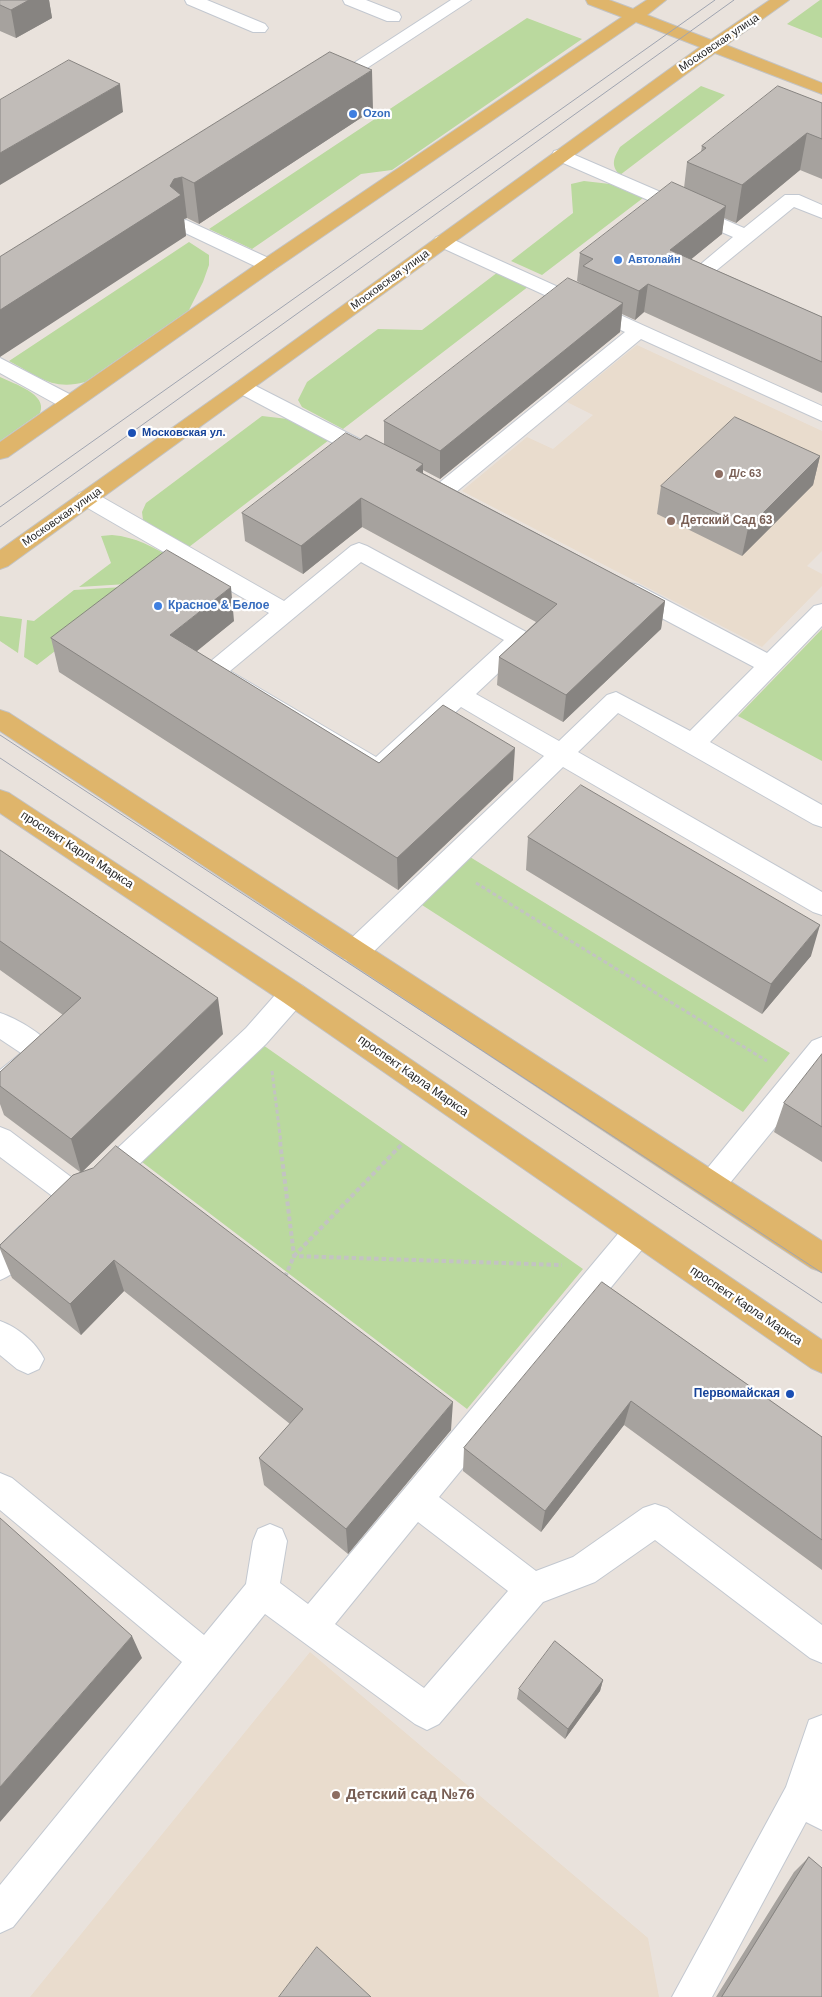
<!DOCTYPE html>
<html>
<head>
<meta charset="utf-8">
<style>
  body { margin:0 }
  canvas { display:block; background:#e9e2dc }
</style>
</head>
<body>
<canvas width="822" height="1997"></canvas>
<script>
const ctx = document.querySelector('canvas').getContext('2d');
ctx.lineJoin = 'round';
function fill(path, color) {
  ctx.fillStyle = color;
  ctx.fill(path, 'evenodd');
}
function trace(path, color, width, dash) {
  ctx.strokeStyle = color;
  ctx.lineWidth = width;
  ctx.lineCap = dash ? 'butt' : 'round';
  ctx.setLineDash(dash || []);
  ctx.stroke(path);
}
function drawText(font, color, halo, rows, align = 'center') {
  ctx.font = font + ' Helvetica,sans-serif';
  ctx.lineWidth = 4.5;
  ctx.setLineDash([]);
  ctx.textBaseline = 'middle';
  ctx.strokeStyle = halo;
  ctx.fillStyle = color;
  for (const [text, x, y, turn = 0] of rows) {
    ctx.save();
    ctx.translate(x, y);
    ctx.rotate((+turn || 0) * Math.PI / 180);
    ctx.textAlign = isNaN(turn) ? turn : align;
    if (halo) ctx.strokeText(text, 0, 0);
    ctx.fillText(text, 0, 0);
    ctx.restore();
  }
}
const education = new Path2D(`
  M637,345L822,431V551L807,566L822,574V586L762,647L462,491L527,437L553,449L593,415L567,402Z
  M310,1652L648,1938L659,1997H30Z`);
const green = new Path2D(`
  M820,0H822V38L787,24Z
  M527,18L582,39L392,170L361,174L252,249L209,229Z
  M701,86L725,95L620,175C610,165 614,158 620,147Z
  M584,181L610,184L643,198L542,275L511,261L573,213L571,184Z
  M189,242L209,255V265L203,282L189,310L85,382C52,391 38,376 9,361Z
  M498,272L529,286L343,429L302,407L298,400L307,382L378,329L422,330Z
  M0,377C14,384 48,394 40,413L0,441Z
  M262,416L288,419L329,440L189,547L143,520L142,512L146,503Z
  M112,535C136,537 153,547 174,559L143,583L79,587L111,563L101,536Z
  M139,586L37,665L24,657L27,620L34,621L74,590Z
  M0,616L22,619L18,653L0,641Z
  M822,629V761L738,716Z
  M470,857L790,1053L743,1112L422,905Z
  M263,1045L583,1269L467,1409L142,1162Z`);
const pathFar1 = new Path2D(`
  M476,883L767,1061
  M272,1071L281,1143`);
const path = new Path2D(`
  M280,1142L294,1256L562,1265
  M285,1277L294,1256L403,1143`);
const minor = new Path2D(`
  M185,0H207L265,24L268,28L265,32H253L187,4Z
  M343,0H366L399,13L401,17L399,21H387L345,4Z
  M451,0H471L335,89H323L320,85Z
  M561,149L744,228L785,195H799L822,205V218L794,207L707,278L716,282L719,286L716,290C705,293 690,288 683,279L733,237L554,159L552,155L554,151Z
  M186,220L275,261L278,265L275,269H261L179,230L176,226L179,222Z
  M443,235L822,406V421L641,339L450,497L442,499L434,497L431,492L434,487L625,332L436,245L433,241L436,237Z
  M0,358L77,398L81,403L77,408L70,410L63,408L0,373Z
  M244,380L381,450L384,455L381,460L373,462L365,460L237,392L234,387L237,382Z
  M87,491L95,493L284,601L351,546L359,543L367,546L528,633L532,639L528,645L476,694L559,741L607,695L616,692L690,731L754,667L622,597L618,591L622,585L630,583L638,585L767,653L814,606L822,604V626L710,742L822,805V827L813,824L618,713L578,752L822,892V915L813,912L563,767L365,960L355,963L345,960L341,952L345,944L544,756L461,707L387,777L378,779L369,777L205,678L201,672L205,666L269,613L79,503L76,498L79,493ZM361,562L504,640L376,757L230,671Z
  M293,983L303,986L307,994L303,1002L266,1044L111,1191L101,1195L91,1191L86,1182L91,1173L246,1028L283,986Z
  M0,1013C16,1018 49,1037 56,1052C48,1068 17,1093 0,1099V1070L21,1053L0,1039Z
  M822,1037V1070L721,1194L711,1198L701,1194L696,1185L701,1176L812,1041Z
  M0,1127L10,1131L83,1186L88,1195L83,1204L73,1208L63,1204L0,1157Z
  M638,1219L649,1223L653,1232L649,1241L439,1497L536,1571L573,1557L643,1508L655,1504L667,1508L822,1625V1663L810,1658L655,1540L595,1582L543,1602L439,1724L427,1730L415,1724L265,1614L13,1927L0,1933V1885L182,1662L0,1510V1473L12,1478L204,1635L246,1584L253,1541L258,1529L270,1524L282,1529L287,1541L280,1583L308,1604L627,1223ZM418,1522L508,1591L424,1688L335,1624Z
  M31,1223L42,1226L46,1236C38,1253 18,1273 0,1280V1246L20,1226Z
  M0,1321C17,1327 36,1342 44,1359L39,1369L28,1374L17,1369L0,1355Z
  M822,1715V1830L806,1822L712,1997H672L786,1787L809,1720Z`);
const major = new Path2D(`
  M586,0H609L633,9L647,0H666L647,15L711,40L770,0H789L726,45L822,83V94L715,53L8,566L0,569V550L237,382L700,47L636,22L275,269L8,457L0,459V442L261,261L622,17L588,4Z
  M0,710L9,713L822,1241V1272L811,1268L0,731Z
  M0,790L9,793L303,986L822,1340V1373L811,1368L283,1002L0,813Z`);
const tram = new Path2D(`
  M0,507L715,0
  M0,527L734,0
  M0,735L822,1273
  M0,758L822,1303`);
const wall = new Path2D(`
  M0,0H49L52,18L16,38L0,31Z
  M330,52L373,110L199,224L187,218L184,219L186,236L0,257Z
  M822,103V179L800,170L736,223L724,218L722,234L691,259L822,317V393L644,312L635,320L622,314L620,332L440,479L423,470V473L665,601L661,629L563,722L497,685L499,657L536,622L362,527L303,574L245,541L242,513L360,440L384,444V421L582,284L577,281L580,253L684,188L687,162L701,152L702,146Z
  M820,456L813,485L742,556L657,514L661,486Z
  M234,621L196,651L379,763L513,780L398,890L59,672L51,638Z
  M528,837L811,956L762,1014L526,870Z
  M0,850L223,1034L83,1171L451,1430L348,1554L264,1485L259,1458L290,1424L124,1291L81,1335L12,1278L0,1249V1245L80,1172L4,1115L0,1104V1072L63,1015L0,970Z
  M822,1054V1162L774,1132L784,1103Z
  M602,1282L822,1437V1570L624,1425L541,1532L463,1471L464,1448Z
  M603,1680L600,1691L565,1739L517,1699L519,1689Z
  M809,1857L822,1997H716L794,1872Z`);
const shadedWall = new Path2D(`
  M29,0H49L52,18L16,38L11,10Z
  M372,70L373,110L199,224L194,183Z
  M120,84L123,112L0,185V153Z
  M807,133L800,170L736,223L742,185Z
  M182,177L187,218L184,219L186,236L0,357V310L170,186L174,179Z
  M726,206L722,234L667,279L670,250Z
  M648,284L644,312L635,320L639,291Z
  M623,303L620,332L440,479V451Z
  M820,456L813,485L742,556L748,528Z
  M423,464V493L416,470Z
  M361,498L362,527L303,574L301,546Z
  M231,587L234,621L175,669L170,635Z
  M665,601L661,629L563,722L566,695Z
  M515,748L513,780L398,890L397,858Z
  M820,925L811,956L762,1014L771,984Z
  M218,998L223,1034L81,1173L71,1139Z
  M114,1260L124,1291L81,1335L70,1304Z
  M631,1401L624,1425L541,1532L545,1511Z
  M453,1402L451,1430L348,1554L346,1529Z
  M132,1636L142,1658L0,1822V1787Z
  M603,1680L600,1691L565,1739L568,1729Z`);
const building = new Path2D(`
  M0,0H29L11,10L0,5Z
  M330,52L372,70L194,183L182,177L174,179L170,186L181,195L0,310V257Z
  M69,60L120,84L0,153V100Z
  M778,86L822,103V139L807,133L742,185L687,162L706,148L702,146Z
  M672,182L726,206L670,250L822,317V362L648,284L639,291L583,266L593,259L580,253Z
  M568,278L623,303L440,451L384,421Z
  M735,417L820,456L748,528L661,486Z
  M346,433L360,440L366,435L423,464L416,470L665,601L566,695L499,657L557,604L361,498L301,546L242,513Z
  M167,550L231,587L170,635L379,763L443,705L515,748L397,858L51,638Z
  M581,785L820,925L771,984L528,837Z
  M0,850L218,998L71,1139L0,1086V1072L81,998L0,941Z
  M822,1054V1127L784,1103Z
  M116,1146L453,1402L346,1529L259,1458L303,1409L114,1260L70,1304L0,1247V1245L73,1175L93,1168Z
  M602,1282L822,1437V1540L631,1401L545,1511L464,1448Z
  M0,1518L132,1636L0,1787Z
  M555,1641L603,1680L568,1729L519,1689Z
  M809,1857L822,1868V1997H722Z
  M317,1947L371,1997H279Z`);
const markers = [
  [353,114,5,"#3f7fe0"],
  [618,260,5,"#3f7fe0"],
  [132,433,5,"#1a4fb4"],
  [719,474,5,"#8d6e63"],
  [671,521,5,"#8d6e63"],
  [158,606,5,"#3f7fe0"],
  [790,1394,5,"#1a4fb4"],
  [336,1795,5,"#8d6e63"]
];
const farStreetnames = [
  ["Московская улица",719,43,-34],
  ["Московская улица",390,280,-36],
  ["Московская улица",62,517,-35]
];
const farShopnames = [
  ["Ozon",363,114],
  ["Автолайн",628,260]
];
const farTransitnames = [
  ["Московская ул.",142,433]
];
const farEducationnames = [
  ["Д/с 63",729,474]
];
const educationNames = [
  ["Детский Сад 63",681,521]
];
const shopNames = [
  ["Красное & Белое",168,606]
];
const streetNames = [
  ["проспект Карла Маркса",77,850,33],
  ["проспект Карла Маркса",413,1076,35],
  ["проспект Карла Маркса",746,1306,34]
];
const transitNames = [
  ["Первомайская",780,1394]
];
const nearEducationnames = [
  ["Детский сад №76",346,1795]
];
fill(education, '#e9dccd');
fill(green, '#bad99e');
trace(minor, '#c3c8d0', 2);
trace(major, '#c3c3c3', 2);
trace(pathFar1, '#c3c3c3', 3, [4, 2.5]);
trace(path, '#c3c3c3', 4, [4.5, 3]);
fill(minor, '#fff');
fill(major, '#dfb56b');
trace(tram, '#9fa4b0', 1);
fill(wall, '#a6a29e');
fill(shadedWall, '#878481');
fill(building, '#c1bcb8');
trace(building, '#878481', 1);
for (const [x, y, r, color] of markers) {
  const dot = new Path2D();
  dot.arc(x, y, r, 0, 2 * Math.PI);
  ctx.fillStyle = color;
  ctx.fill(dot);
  trace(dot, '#fff', 2);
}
drawText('11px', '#282828', '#fff', farStreetnames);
drawText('bold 11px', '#366cbe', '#fff', farShopnames, 'left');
drawText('bold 11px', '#164399', '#fff', farTransitnames, 'left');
drawText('bold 11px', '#785e54', '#fff', farEducationnames, 'left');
drawText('bold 12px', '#785e54', '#fff', educationNames, 'left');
drawText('bold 12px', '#366cbe', '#fff', shopNames, 'left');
drawText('12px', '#282828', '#fff', streetNames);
drawText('bold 12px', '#164399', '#fff', transitNames, 'right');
drawText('bold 15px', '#785e54', '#fff', nearEducationnames, 'left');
</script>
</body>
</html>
